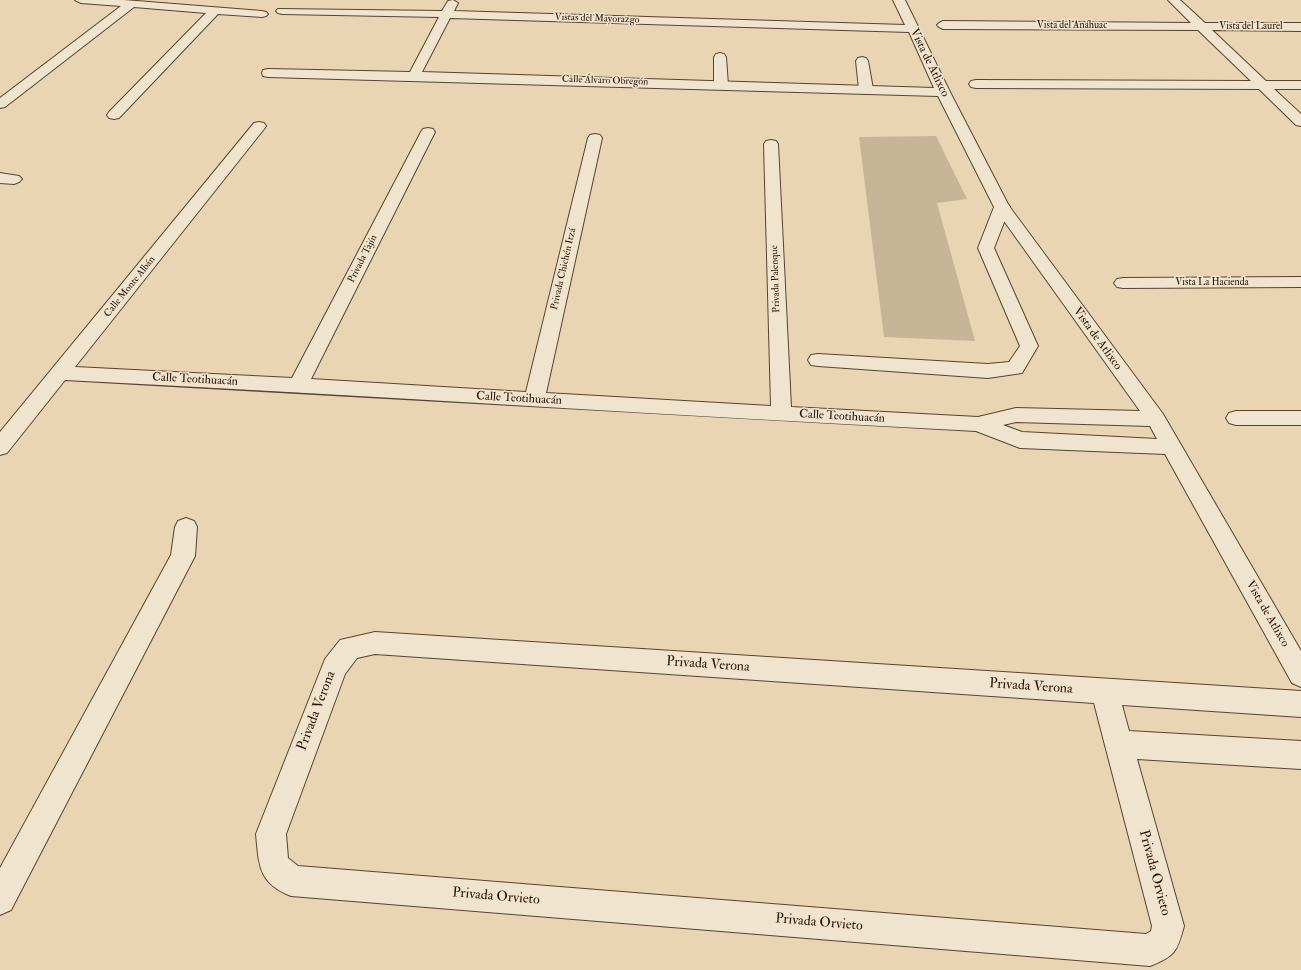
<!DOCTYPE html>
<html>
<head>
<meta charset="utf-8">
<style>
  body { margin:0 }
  canvas { display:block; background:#e9d5b4 }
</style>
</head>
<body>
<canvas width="1301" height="970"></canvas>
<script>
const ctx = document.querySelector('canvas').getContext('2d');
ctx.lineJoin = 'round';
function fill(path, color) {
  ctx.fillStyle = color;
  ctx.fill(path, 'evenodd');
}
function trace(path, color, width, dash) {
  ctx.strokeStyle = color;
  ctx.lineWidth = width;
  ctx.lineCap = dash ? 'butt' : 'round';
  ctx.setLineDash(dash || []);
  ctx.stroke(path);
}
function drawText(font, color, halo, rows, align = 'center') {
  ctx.font = font + ' "IM FELL Double Pica",serif';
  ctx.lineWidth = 3;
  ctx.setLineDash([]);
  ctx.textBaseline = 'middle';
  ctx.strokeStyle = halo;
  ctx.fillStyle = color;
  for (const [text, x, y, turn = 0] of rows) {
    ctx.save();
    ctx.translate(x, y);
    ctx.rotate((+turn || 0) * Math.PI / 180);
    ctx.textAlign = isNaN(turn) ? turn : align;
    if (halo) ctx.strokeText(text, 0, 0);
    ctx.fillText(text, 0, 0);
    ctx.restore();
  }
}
const green = new Path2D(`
  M936,136L967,199L937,203L975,341L884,337L859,137Z`);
const service = new Path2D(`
  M720,53L724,54L726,57L728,85L726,88H716L714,85V57L716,54Z
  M862,57L866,58L868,61L873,89L871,92H861L859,89L856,61L858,58Z
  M1002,202L1008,204L1010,207L994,248L1038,346L1022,373L988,378L818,366L811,365L808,360L811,355L818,354L988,364L1009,362L1020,346L978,248L994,207L996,204Z`);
const minor = new Path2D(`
  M75,0H124L262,11L266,12L268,14L266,16L262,17L218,14L119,118L114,119L109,118L107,115L109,112L206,13L134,7L5,107L0,108V98L121,6L81,3Z
  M453,0L458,3L454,11L905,25L893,0H905L950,92L1009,206L1163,414L1301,651V687L1292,683L1165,454L1020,448L976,431C672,416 369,395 65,380L7,453L0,455V432L254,123L259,122L264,123L266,126L264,129L75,367L292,378L421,132L423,129L428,128L433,129L435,132L311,379L526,392L588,138L590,135L595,134L600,135L602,138L546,393L771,406L764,144L766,141L771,140L776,141L778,144L791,407L978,417L1016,408L1140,411L994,207L938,96L268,77L263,76L262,73L263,70L268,69L410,72L439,17L282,14L278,13L276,11L278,9L442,11L448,1ZM450,18L909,32L934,88L422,72ZM1016,422L1150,426L1157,439L1022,432L1003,425Z
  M1168,0H1180L1205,23H1301V31L1212,30L1266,81H1301V89H1274L1301,114V126L1296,125L1259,89L976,88L971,87L969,84L971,81L976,80L1251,81L1198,30L943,29L939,27L937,25L939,23L943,21L1191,23Z
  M0,173L19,176L22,179L19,182L14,184L0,183Z
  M1301,277V287L1123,288L1117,287L1114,283L1117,279L1123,278Z
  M1236,411H1301V425H1236L1229,423L1226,418L1229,413Z
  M186,518L194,521L197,527L195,556L11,910L0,915V868L171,555L175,527L178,521Z
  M375,632L1301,691V717L1122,705L1129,731L1301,741V769L1137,759L1184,926C1177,952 1175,956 1150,966L291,896C258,883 259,865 256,834L325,659L340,640ZM375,654L1094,703L1152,926L1151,931L1146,934L298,866L288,858L286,834L345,674L357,658Z`);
const farStreetnames = [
  ["Vistas del Mayorazgo",597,19,2],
  ["Vista del Anáhuac",1072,26],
  ["Vista del Laurel",1251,27],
  ["Calle Álvaro Obregón",605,81,2],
  ["Privada Tajín",363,259,-63],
  ["Privada Chichén Itzá",564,269,-77],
  ["Privada Palenque",776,279,-92],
  ["Vista La Hacienda",1212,283],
  ["Calle Monte Albán",130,287,-51]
];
const streetNames = [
  ["Vista de Atlixco",929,63,64],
  ["Vista de Atlixco",1097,339,54],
  ["Calle Teotihuacán",195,380,3],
  ["Calle Teotihuacán",519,399,3],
  ["Calle Teotihuacán",842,417,3],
  ["Vista de Atlixco",1267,614,60]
];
const nearStreetnames = [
  ["Privada Verona",708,665,4],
  ["Privada Verona",1031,687,4],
  ["Privada Verona",317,711,-69],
  ["Privada Orvieto",1154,873,75],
  ["Privada Orvieto",496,897,5],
  ["Privada Orvieto",819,923,5]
];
fill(green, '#c8b496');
trace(service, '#58442e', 2);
trace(minor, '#58442e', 2);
fill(service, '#f1e4ce');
fill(minor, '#f1e4ce');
drawText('10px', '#281402', '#f1e4ce', farStreetnames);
drawText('12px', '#281402', '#f1e4ce', streetNames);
drawText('14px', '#281402', '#f1e4ce', nearStreetnames);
</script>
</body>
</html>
